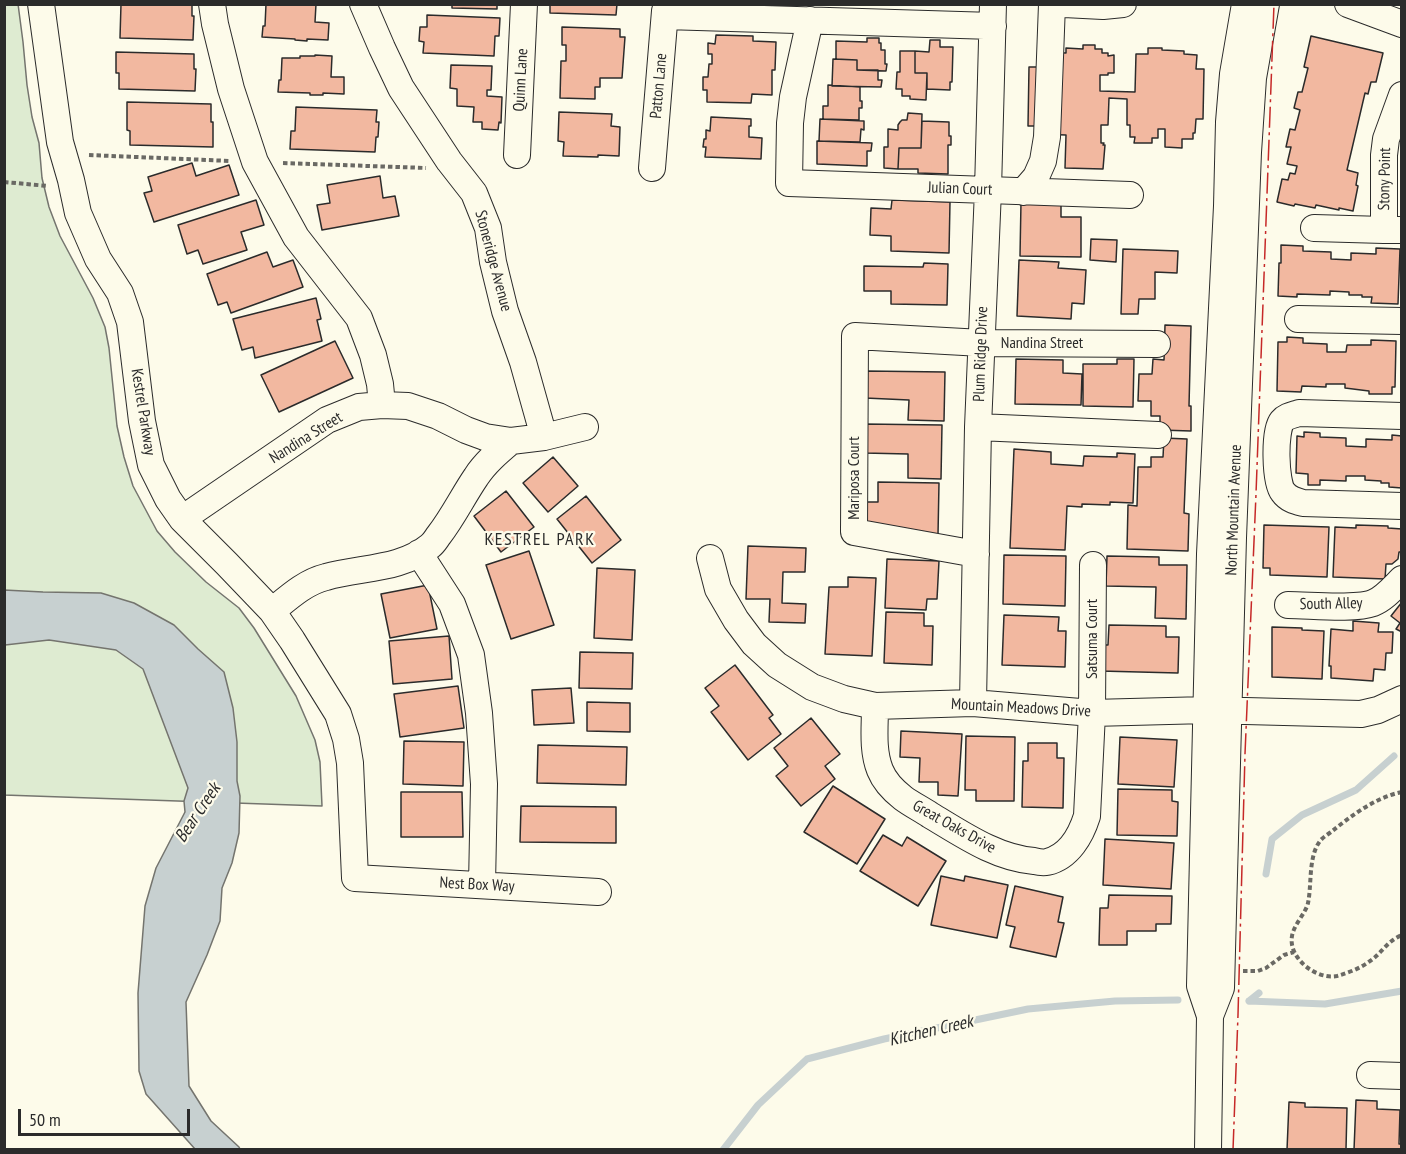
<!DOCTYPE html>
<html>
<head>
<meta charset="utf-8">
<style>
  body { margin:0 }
  #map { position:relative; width:1406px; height:1154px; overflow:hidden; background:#fdfbea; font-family:"PT Sans Narrow",sans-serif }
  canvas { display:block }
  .frame { position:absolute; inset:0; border:6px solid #2b2b2b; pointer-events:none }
  .scale { position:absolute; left:18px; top:1109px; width:172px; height:27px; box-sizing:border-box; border:3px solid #2b2b2b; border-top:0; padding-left:8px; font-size:18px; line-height:21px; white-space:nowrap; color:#2b2b2b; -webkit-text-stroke:4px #fdfbea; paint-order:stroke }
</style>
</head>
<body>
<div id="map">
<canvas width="1406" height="1154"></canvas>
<div class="frame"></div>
<div class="scale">50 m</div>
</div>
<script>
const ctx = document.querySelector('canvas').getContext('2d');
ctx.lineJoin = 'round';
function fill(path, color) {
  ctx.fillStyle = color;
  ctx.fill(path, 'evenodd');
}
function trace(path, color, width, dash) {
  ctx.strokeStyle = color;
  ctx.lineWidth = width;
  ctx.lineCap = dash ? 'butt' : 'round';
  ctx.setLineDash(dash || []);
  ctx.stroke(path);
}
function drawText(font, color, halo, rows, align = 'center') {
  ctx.font = font + ' "PT Sans Narrow",sans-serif';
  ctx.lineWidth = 4.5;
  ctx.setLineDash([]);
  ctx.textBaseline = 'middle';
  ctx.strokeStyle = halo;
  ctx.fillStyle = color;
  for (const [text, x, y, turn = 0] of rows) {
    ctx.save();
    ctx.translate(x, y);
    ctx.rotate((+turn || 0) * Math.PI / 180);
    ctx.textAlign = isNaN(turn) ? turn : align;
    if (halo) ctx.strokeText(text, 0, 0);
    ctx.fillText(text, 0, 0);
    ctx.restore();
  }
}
const green = new Path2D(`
  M18,4L23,42L27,85L32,117L39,143L42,178L49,207L60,236L93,298L105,327L109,348L117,426L124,457L133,486L157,531L175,552L206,582L239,608L254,628L296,696L315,740L320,762L322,806L4,795V5Z`);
const water = new Path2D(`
  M4,590L43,592L101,593L134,603L174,625L198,649L224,672L233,708L237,742V781L240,796L239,833L232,863L222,888L220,921L207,955L186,1002L189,1086L211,1121L239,1147L240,1149H195L146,1094L139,1071L138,993L145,906L156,868L185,812L184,801L188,788L143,669L116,650L49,640L5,645Z`);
const stream = new Path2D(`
  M1266,874L1272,839L1302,815L1356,790L1394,756
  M1249,1001L1325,1004L1402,991
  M1249,1001L1259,993
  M723,1150L758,1105L807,1059L884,1039L1028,1009L1115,1001L1178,1000`);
const building = new Path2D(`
  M121,4H192V16H194L193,40L120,38Z
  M266,4H316L315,22L329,23L328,40L307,39V41L295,40V39L262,37L263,26H265Z
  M452,4H497V9L452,8Z
  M550,4H617L616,15L550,13Z
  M427,15L500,18L499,36H495L494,56L423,53L424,42L419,41L420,27H427Z
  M562,27L620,29V37H625L622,78H600V87H595V99L560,98L561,61H566V45H562Z
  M716,35L753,36V41L776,42L775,70H772V95L752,94L751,103L707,102V90H703V77H708L709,64H712V54H708V43L715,44Z
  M1311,36L1383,53L1376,82H1371L1368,94L1365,93L1347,170L1358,173L1356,185L1358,186L1353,211L1339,208V210L1316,205L1315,208L1295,204L1294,206L1277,202L1282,179L1288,180L1290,173L1295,174L1297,166L1287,164L1291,147H1286L1290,129L1295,130L1300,110L1294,108L1298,92H1302L1308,68L1304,67Z
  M867,38H879V43H881V50H885V64H887L886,71L857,70V60L836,59V41L867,42Z
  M930,40H940V47H953L952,82H950V90L927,89V73H915V51L929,52Z
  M1083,45H1095V49H1102V53H1108V56L1114,55V73H1108V75H1100V91L1135,92L1136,54H1148V48H1162V50L1184,51V54L1197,55L1196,69H1204L1203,119H1196L1195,133H1193V139H1182V148L1165,147V129H1158V138H1152V143H1134L1135,137H1130V125H1127V99L1109,98L1108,125H1101V143H1104L1103,145H1105L1103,169L1065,168L1066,135L1038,134V126H1028L1029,67H1039L1040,52L1066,53V48L1083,49Z
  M900,51H915V73H927L926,100L910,99V96H902V89H896L897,72H900Z
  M116,52L194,54V69H196L195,91L119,89V73H116Z
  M315,55L332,56L331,77H344V94L323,93V95H310V93L278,92L279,80H281L282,58H300V56H315Z
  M833,59L857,60V70H878V80H882L881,87L832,86Z
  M451,65L492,66L491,90H487V96L502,97L501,123L499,122L498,130L482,129V122H473L474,107L457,106V89L450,88Z
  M828,85L860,87V101H862V108H859V120L823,119V106H828Z
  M127,102L211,104V122H213V147L130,145V131L127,130Z
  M296,107L377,110L376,122H379L378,137H376L375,152L290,149L291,131H295Z
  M559,112L612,114L611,126L620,127L619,156L598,155V157L563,156L564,142L558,141Z
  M908,113L922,114L921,148H899L898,169L884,168V147H888V129L898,130V125L900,122L902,120H907Z
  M711,117L751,119V126H749V137L762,138L761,159L705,157L706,147H703L704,139H706V130L710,131Z
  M820,119L864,121V130L861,129L860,142L819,141Z
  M922,121L949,122V136H951V145H948V174L918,173V169H898L899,148H921Z
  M817,141L872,143L871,151H867V166L817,164Z
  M192,163L196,176L229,165L239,195L154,222L144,193L152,191L148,177Z
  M380,176L383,198L395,196L399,216L322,230L317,205L330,203L327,185Z
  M256,200L264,225L241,232L247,250L203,264L198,250L187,254L178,225Z
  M892,200L950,202L949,253L891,251V236L870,235L871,208L891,209Z
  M1021,202H1061V217H1081V257L1020,256Z
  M1091,239L1117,240L1116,262L1090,260Z
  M1281,245L1303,246V251L1331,252V259L1351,260V253L1376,254V248L1400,249L1398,304L1371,303L1372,297H1362V295H1349V292L1330,291V295L1297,294V297L1278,296L1279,263H1281Z
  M1123,249L1178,251L1177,273L1155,272V299H1139L1138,314H1121Z
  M267,252L273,267L293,260L303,287L231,313L227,302L218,305L207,274Z
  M1019,260L1059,262L1058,268L1086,270L1084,304L1072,303L1071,319L1017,316Z
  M924,263L948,264L947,305L891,304V291H864V266L923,267Z
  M316,298L321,319L317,320L322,341L255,358L253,347L242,350L233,319Z
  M1165,325L1191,326L1189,406H1191V431L1160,430V416H1151V401H1138L1139,374H1152L1153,359L1164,360Z
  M1287,337L1303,338V343L1327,344V352H1346L1347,345H1371V340L1396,341L1395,387H1392V394H1369V391L1345,388V384H1326V387L1302,386L1301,392L1277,391L1278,342H1287Z
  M335,341L353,378L279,412L261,375Z
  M1016,359L1063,360V373L1082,374L1081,405L1015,404Z
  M1117,359H1134L1133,407L1083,406V364H1117Z
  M866,371L945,372L944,421L908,420L909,400L865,398Z
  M864,424L942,425L941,479L908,478V454L864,453Z
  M1304,432L1320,433V437L1346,438V446L1366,447V439L1392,440V435L1402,436V488L1389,487V483H1381V481L1365,480V476H1346V481L1320,480V485H1308V474L1296,473L1297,436L1304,437Z
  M1164,438L1187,439L1184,513L1189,514L1188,551L1127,549L1128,505L1137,506L1138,467H1151V457H1163Z
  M1014,449L1051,452V464L1083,466L1084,456L1117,457V453L1135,454L1133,503L1110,502V505L1082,504V507L1067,506L1065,550L1010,548Z
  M553,457L578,486L548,512L523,483Z
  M878,482L939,483L938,535L866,533L867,502H878Z
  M506,491L534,527L501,552L474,516Z
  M586,496L621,540L592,563L557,519Z
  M1264,525L1329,527L1327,577L1270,575V568H1263Z
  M1356,525L1388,526V528L1402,529V552H1399L1398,559L1392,564H1386L1385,579L1333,577L1335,527L1356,528Z
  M748,546L806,548L805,572H783L782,603L806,604L805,623L769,622L770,599H746Z
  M529,551L554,625L511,639L486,565Z
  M1004,555L1066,556L1065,606L1003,604Z
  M1107,556L1159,557V565H1187L1186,619L1155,618L1156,587L1106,586Z
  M887,559L939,561L937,599H927L926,610L885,608Z
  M597,568L635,570L632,640L594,638Z
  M848,577L876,578L872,656L825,654L829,587H848Z
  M428,585L437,629L390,638L381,594Z
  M1402,602V632L1396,629L1400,623L1391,616Z
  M886,612L924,613V626H933L932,665L884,663Z
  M1004,615L1059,617L1058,631H1066L1065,667L1002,665Z
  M1353,621L1379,623L1378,632H1393L1392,653H1386L1385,670L1374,669L1373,681L1331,678V666H1329L1331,629L1353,631Z
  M1109,625L1166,626V637H1179L1178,673L1100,671L1101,645H1108Z
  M1272,627L1302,628V630L1324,631L1322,679L1272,677Z
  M449,636L452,679L393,684L389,641Z
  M580,652L633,653L632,689L579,688Z
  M735,665L773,715L769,718L781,734L748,760L711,712L719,706L705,688Z
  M458,686L464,728L400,737L394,694Z
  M571,688L574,723L534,725L532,690Z
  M587,702L630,703V732L587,731Z
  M811,718L840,754L825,766L835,779L801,806L776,776L788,766L774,748Z
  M901,731L962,734L958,796L938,795V782H919L920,758L900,757Z
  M966,736L1015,737L1014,801H976V790H965Z
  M1120,737L1177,740L1174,787L1118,784Z
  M404,741L464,742L463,786L403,784Z
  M1028,743H1057V758H1064L1063,808L1022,807L1023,761H1028Z
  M538,745L627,747L626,785L537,783Z
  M833,786L885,819L857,864L804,832Z
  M1118,789L1172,790V801L1178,802L1177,836L1117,835Z
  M401,792H462L463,837H401Z
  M521,806L616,807V843L520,842Z
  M883,835L902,846L907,837L946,861L918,906L860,871Z
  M1105,839L1174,843L1171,889L1103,885Z
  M941,876L964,881L965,876L1008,885L997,938L931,925Z
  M1015,886L1063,897L1058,922L1064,923L1056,957L1010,947L1015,927L1006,925Z
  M1109,895L1172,896L1171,924H1156V931H1127V945H1099L1100,908H1108Z
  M1356,1100L1377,1101V1109L1400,1110L1399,1144H1402V1150H1354Z
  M1289,1102L1305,1103V1107L1347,1108L1346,1149L1287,1150Z`);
const path = new Path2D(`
  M89,155L231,161
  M283,163L426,168
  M4,182L48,186
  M1402,792C1376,797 1351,816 1331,832C1327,835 1322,838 1320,841C1308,857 1312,884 1308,903C1306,913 1294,924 1292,936C1288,958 1316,980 1337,976C1348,973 1361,968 1370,961C1382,953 1387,941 1402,935
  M1243,971H1258L1266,968L1284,955L1294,952`);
const minor = new Path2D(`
  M41,4L60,142L71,180L78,213L98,259L120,293L130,322L142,421L151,465L168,499L182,519L227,564L272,611L292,640L338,714L346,739L350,763L355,878L598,892
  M212,4L215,24L231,89L255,162L296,237L359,318L373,355L380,384L382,405
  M363,4L382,48L401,88L449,161L474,193L488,228L493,262L505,311L523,362L544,437
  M1064,4L1103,6L1123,4
  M1348,4L1402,24
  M665,16L993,26
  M810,20L793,97L790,123L789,183L1130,195
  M1402,95L1386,139L1384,155V230H1402
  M517,155L524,4
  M652,168L665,11L667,4
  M1023,192L1036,177L1043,161L1047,137L1052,4
  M1314,228L1384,230
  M1298,319L1402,321
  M1402,416L1299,413C1293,415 1286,416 1282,421C1274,431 1275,482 1283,492C1288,499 1295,501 1303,503L1402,506
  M978,427L1158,435
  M182,519L327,420L359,407L382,405L408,406L438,416L466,430L485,437L511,441L544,437L585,427
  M419,553L452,604L471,655L479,713L484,784L482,885
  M976,554L854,532L855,336L982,343L1157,344
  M710,558L718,589L736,620L754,644L777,665L812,687L844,699L875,706L973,703L1092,713L1207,710L1361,714L1378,710L1402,699
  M1288,605C1310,605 1354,610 1373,603C1384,599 1393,588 1402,579
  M272,611C288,598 305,582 326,577C361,567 401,570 430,546C434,543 436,539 439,535C453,517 463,496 476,477C485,463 498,452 511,441
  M973,703L978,427L988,190L993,4
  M875,706C875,727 872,750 880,770C884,780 894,791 903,798C911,804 921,809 930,815C962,834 996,858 1034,861C1038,862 1043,863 1047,862C1069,857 1081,835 1087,816L1092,713L1093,565
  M1210,1016L1221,988L1233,538L1248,152L1253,78L1266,4
  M1370,1075L1402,1076
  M1208,1150L1210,1016L1200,986L1210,554L1227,206L1229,122L1233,74L1245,4`);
const power = new Path2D(`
  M1233,1150L1238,1015L1245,754L1256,494L1274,4`);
const streetNames = [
  ["Quinn Lane",521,80,-87],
  ["Patton Lane",659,86,-85],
  ["Stony Point",1385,179,-89],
  ["Julian Court",960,189,2],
  ["Stoneridge Avenue",493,261,75],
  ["Nandina Street",1042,343],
  ["Plum Ridge Drive",981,354,-88],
  ["Kestrel Parkway",143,412,81],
  ["Nandina Street",306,438,-32],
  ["Mariposa Court",854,478,-90],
  ["North Mountain Avenue",1234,510,-88],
  ["South Alley",1331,604,-1],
  ["Satsuma Court",1092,639,-90],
  ["Mountain Meadows Drive",1021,708,3],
  ["Great Oaks Drive",954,827,29],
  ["Nest Box Way",477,885,3]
];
const neighbourhoodNames = [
  ["KESTREL PARK",540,540]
];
const waterNames = [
  ["Bear Creek",198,813,-56],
  ["Kitchen Creek",931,1031,-13]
];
fill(green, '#deebd1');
trace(green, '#74746e', 1.5);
fill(water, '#c7d0d0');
trace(water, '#74746e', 1.5);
trace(stream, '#c7d0d0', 7);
fill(building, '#f2b8a0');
trace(building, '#2b2b2b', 1.5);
trace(minor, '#2b2b2b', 28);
trace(path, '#6a6964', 4, [4.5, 3]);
trace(minor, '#fdfbea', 26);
trace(power, '#c62828', 1.5, [21, 4.5, 3, 4.5]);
drawText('16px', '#2b2b2b', '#fdfbea', streetNames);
ctx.letterSpacing = '1.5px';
drawText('18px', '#2b2b2b', '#fdfbea', neighbourhoodNames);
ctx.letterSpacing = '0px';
drawText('italic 18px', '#2b2b2b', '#fdfbea', waterNames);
</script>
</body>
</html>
